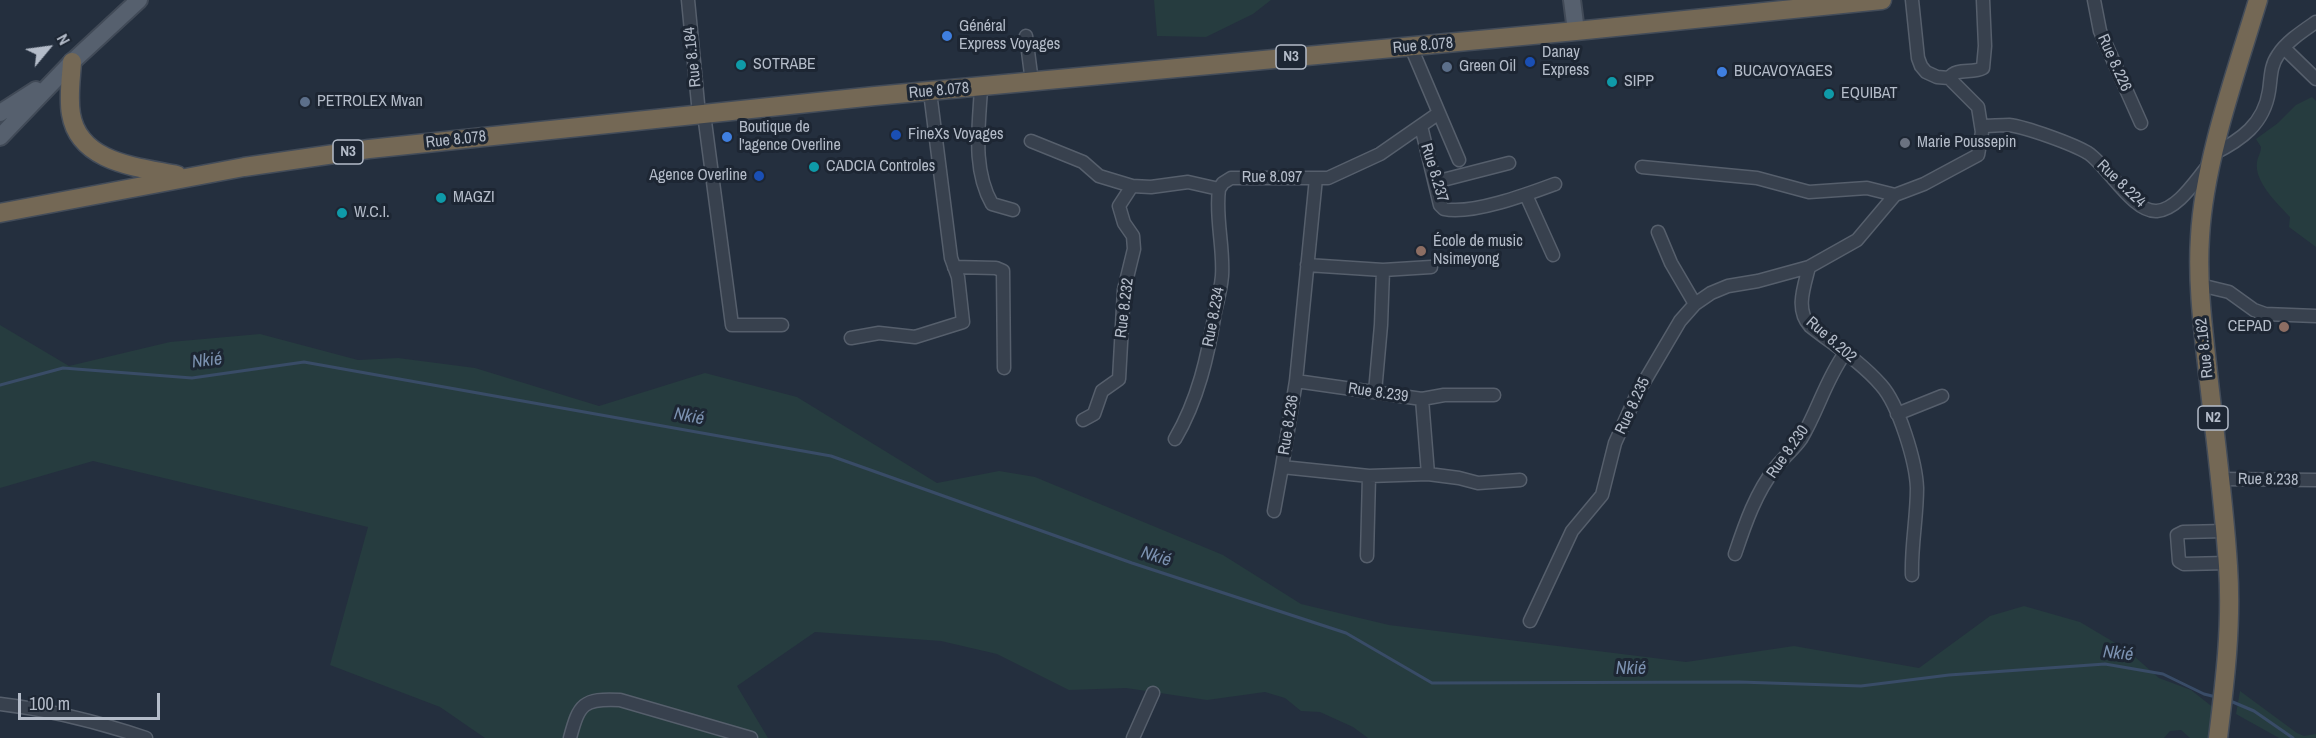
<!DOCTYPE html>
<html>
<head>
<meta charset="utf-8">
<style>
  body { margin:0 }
  #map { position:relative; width:2316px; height:738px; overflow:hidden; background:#242f3e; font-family:"Archivo Narrow",sans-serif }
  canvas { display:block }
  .north { position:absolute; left:18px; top:18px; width:60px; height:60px; -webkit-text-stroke:4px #1d2633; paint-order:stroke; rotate:61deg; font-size:16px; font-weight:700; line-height:24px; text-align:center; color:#b4bcc9 }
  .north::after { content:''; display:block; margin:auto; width:21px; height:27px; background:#b4bcc9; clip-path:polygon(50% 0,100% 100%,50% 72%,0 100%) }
  .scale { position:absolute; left:18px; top:693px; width:142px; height:27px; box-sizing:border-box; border:3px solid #b4bcc9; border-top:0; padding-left:8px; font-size:18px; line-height:21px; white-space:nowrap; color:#b4bcc9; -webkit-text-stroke:4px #1d2633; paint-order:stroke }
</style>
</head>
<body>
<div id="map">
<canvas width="2316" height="738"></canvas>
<div class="north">N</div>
<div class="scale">100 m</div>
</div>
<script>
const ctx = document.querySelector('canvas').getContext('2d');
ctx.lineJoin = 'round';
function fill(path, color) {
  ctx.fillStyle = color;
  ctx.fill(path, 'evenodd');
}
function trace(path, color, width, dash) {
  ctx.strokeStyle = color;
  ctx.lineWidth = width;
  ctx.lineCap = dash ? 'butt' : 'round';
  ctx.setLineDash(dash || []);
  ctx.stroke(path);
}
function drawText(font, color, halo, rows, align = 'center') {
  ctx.font = font + ' "Archivo Narrow",sans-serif';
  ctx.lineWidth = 6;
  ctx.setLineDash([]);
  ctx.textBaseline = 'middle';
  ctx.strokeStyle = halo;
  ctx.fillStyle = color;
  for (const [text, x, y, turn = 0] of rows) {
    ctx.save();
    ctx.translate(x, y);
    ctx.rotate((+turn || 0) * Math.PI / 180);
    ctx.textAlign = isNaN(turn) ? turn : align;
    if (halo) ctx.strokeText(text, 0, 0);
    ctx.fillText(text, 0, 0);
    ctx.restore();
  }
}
const green = new Path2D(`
  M1154,0H1271L1253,14L1206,37L1157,36Z
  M2312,97L2316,101V247L2289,227L2290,217C2278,204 2254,182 2257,162C2258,156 2261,153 2261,147L2256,139L2278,123L2296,105Z
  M0,325L69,366L170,342L260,334L358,360L398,358L475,368L599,406L705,373L797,397L937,483L999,471L1035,477L1223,555L1301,604L1389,625L1686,662L1794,646L1919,668L1990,616L2024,606L2080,622L2127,650L2159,678L2191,690L2219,712L2220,738H2190L2181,730L2170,731L2164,738H1368L1353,727L1320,712L1301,711L1285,698L1265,692L1207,700L1126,688L1069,690L997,654L941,641L815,632L737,686L768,738H485L440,707L330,665L368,527L93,461L0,488Z
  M2240,691L2297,733L2304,736L2316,734V738H2279L2236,714Z`);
const stream = new Path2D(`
  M0,385L63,368L192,378L304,362L831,456L1132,563L1346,633L1432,683L1739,682L1861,686L1949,675L2105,664L2163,674L2204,694L2216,697
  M2228,700L2254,711L2293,738`);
const minor = new Path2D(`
  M688,0L699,114
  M1912,0L1918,58L1921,66L1926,72L1937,77L1949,78L1978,107L1982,132L1978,155L1924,184L1895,195L1857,240L1809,267C1804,287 1795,310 1810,326C1834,345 1861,362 1881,385C1899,405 1916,462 1917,488C1917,518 1911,546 1912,575
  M2094,0L2100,31L2141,123
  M1026,36L1032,82
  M2284,48L2316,79
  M1949,78C1957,67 1972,74 1983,68L1985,46L1983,0
  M981,88C979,126 972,169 992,204L1013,210
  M1439,113L1459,160
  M704,114L732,325H782
  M1421,126L1440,205L1444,209C1472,215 1528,194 1555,184
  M1981,126C1990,126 2000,125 2009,125C2026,127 2073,144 2088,153C2108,166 2133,213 2157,211C2178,209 2195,181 2208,166
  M1031,141L1083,162L1099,176L1132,186L1151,187L1188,182L1219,189L1223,183L1231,178H1328L1380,154L1439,113L1411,47
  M2213,154C2241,140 2264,124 2269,91C2271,79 2270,66 2278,55C2286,42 2303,31 2316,22
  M1642,167L1757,178L1809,192L1867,188L1895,195
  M1316,178L1296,381L1282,467L1369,476L1428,474L1459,478L1478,483L1520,480
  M1435,182L1509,163
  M1526,195L1553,255
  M1658,232L1671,263L1695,304
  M1307,265L1383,270L1431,267
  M954,267L996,268L1003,271L1004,368
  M2200,285L2229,292L2254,310L2265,314L2316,316
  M851,338L879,333L915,337L963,322L958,277L951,258L930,92
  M1296,381L1422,399L1428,474
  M1375,392L1381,325L1383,270
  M1422,399L1444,395H1494
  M1897,414L1942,396
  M1083,420L1094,414L1102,391L1119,379L1124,290L1134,249L1133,236L1124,223L1119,206L1132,186
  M1175,439C1198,400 1208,356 1215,312C1218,300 1221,288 1222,276C1224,247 1215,217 1219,189
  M2220,479L2316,480
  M1274,511L1282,467
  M2225,531L2183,532L2177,535L2179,561L2184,564L2228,563
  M1735,554C1745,524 1756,492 1776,467C1784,457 1794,449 1801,439C1818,411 1825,381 1845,353
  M1367,556L1369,476
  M1530,621L1572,531L1602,495L1615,443L1637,394L1680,321L1695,304L1711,293L1728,286L1758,281L1809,267
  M0,704C50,710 98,722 146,738
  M570,738C579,704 583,698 620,700L751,738
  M1133,738L1153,693`);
const major = new Path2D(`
  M1572,0L1576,31
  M0,113L36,90
  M0,137L72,62L139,0`);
const highway = new Path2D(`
  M72,62C71,79 68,97 71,114C79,163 138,167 177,175
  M0,213L244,167L369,149L875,96L1576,31L1882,0
  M2218,738C2225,681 2232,624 2228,566C2224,502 2215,437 2208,373C2203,328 2197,282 2200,237C2204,161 2236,73 2258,0`);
const markers = [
  [947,36,6,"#3f7fe0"],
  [1530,62,6,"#1a4fb4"],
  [741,65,6,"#0f9aa8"],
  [1447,67,6,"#5c6f8a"],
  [1722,72,6,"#3f7fe0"],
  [1612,82,6,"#0f9aa8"],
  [1829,94,6,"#0f9aa8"],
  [305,102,6,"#5c6f8a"],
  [896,135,6,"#1a4fb4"],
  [727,137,6,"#3f7fe0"],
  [1905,143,6,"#6b7280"],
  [814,167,6,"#0f9aa8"],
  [759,176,6,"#1a4fb4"],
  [441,198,6,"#0f9aa8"],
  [342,213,6,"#0f9aa8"],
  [1421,251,6,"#8d6e63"],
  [2284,327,6,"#8d6e63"]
];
const shields = [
  [1291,57,30],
  [348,152,30],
  [2213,418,30]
];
const shieldNames = [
  ["N3",1291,57],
  ["N3",348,152],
  ["N2",2213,418]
];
const poiNames = [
  ["Général",959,27],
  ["Express Voyages",959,45],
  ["Danay",1542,53],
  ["Express",1542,71],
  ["SOTRABE",753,65],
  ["Green Oil",1459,67],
  ["BUCAVOYAGES",1734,72],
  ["SIPP",1624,82],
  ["EQUIBAT",1841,94],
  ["PETROLEX Mvan",317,102],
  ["Boutique de",739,128],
  ["l'agence Overline",739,146],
  ["FineXs Voyages",908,135],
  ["Marie Poussepin",1917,143],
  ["CADCIA Controles",826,167],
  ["Agence Overline",747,176,"right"],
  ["MAGZI",453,198],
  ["W.C.I.",354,213],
  ["École de music",1433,242],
  ["Nsimeyong",1433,260],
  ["CEPAD",2272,327,"right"]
];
const streetNames = [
  ["Rue 8.078",1423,46,-5],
  ["Rue 8.184",693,57,-96],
  ["Rue 8.226",2114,63,66],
  ["Rue 8.078",939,91,-5],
  ["Rue 8.078",456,140,-6],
  ["Rue 8.237",1434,173,73],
  ["Rue 8.097",1272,178],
  ["Rue 8.224",2121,184,44],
  ["Rue 8.232",1125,308,-83],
  ["Rue 8.234",1214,317,-79],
  ["Rue 8.202",1831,340,41],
  ["Rue 8.162",2205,348,-96],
  ["Rue 8.239",1378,393,8],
  ["Rue 8.235",1633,406,-65],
  ["Rue 8.236",1289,425,-81],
  ["Rue 8.230",1788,452,-55],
  ["Rue 8.238",2268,480,1]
];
const waterNames = [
  ["Nkié",207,361,-6],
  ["Nkié",689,417,10],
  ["Nkié",1156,557,18],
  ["Nkié",2118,654,6],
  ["Nkié",1631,669]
];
fill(green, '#263c3f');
trace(stream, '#394c67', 3);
trace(minor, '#565f6c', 15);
trace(major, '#414a57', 20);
trace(highway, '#434c59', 21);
trace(minor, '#38414e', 12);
trace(major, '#56606e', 16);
trace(highway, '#746855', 18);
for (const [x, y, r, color] of markers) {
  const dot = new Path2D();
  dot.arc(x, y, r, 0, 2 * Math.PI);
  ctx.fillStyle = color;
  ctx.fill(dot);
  trace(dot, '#1d2633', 2);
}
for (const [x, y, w] of shields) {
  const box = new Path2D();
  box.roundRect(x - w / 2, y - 12, w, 24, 4.5);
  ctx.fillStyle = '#1d2633';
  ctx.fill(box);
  trace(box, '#b4bcc9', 1.5);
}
drawText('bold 15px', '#b4bcc9', null, shieldNames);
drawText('16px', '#b4bcc9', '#1d2633', poiNames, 'left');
drawText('16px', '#b4bcc9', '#1d2633', streetNames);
drawText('italic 18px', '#7c92b1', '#1d2633', waterNames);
</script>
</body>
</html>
